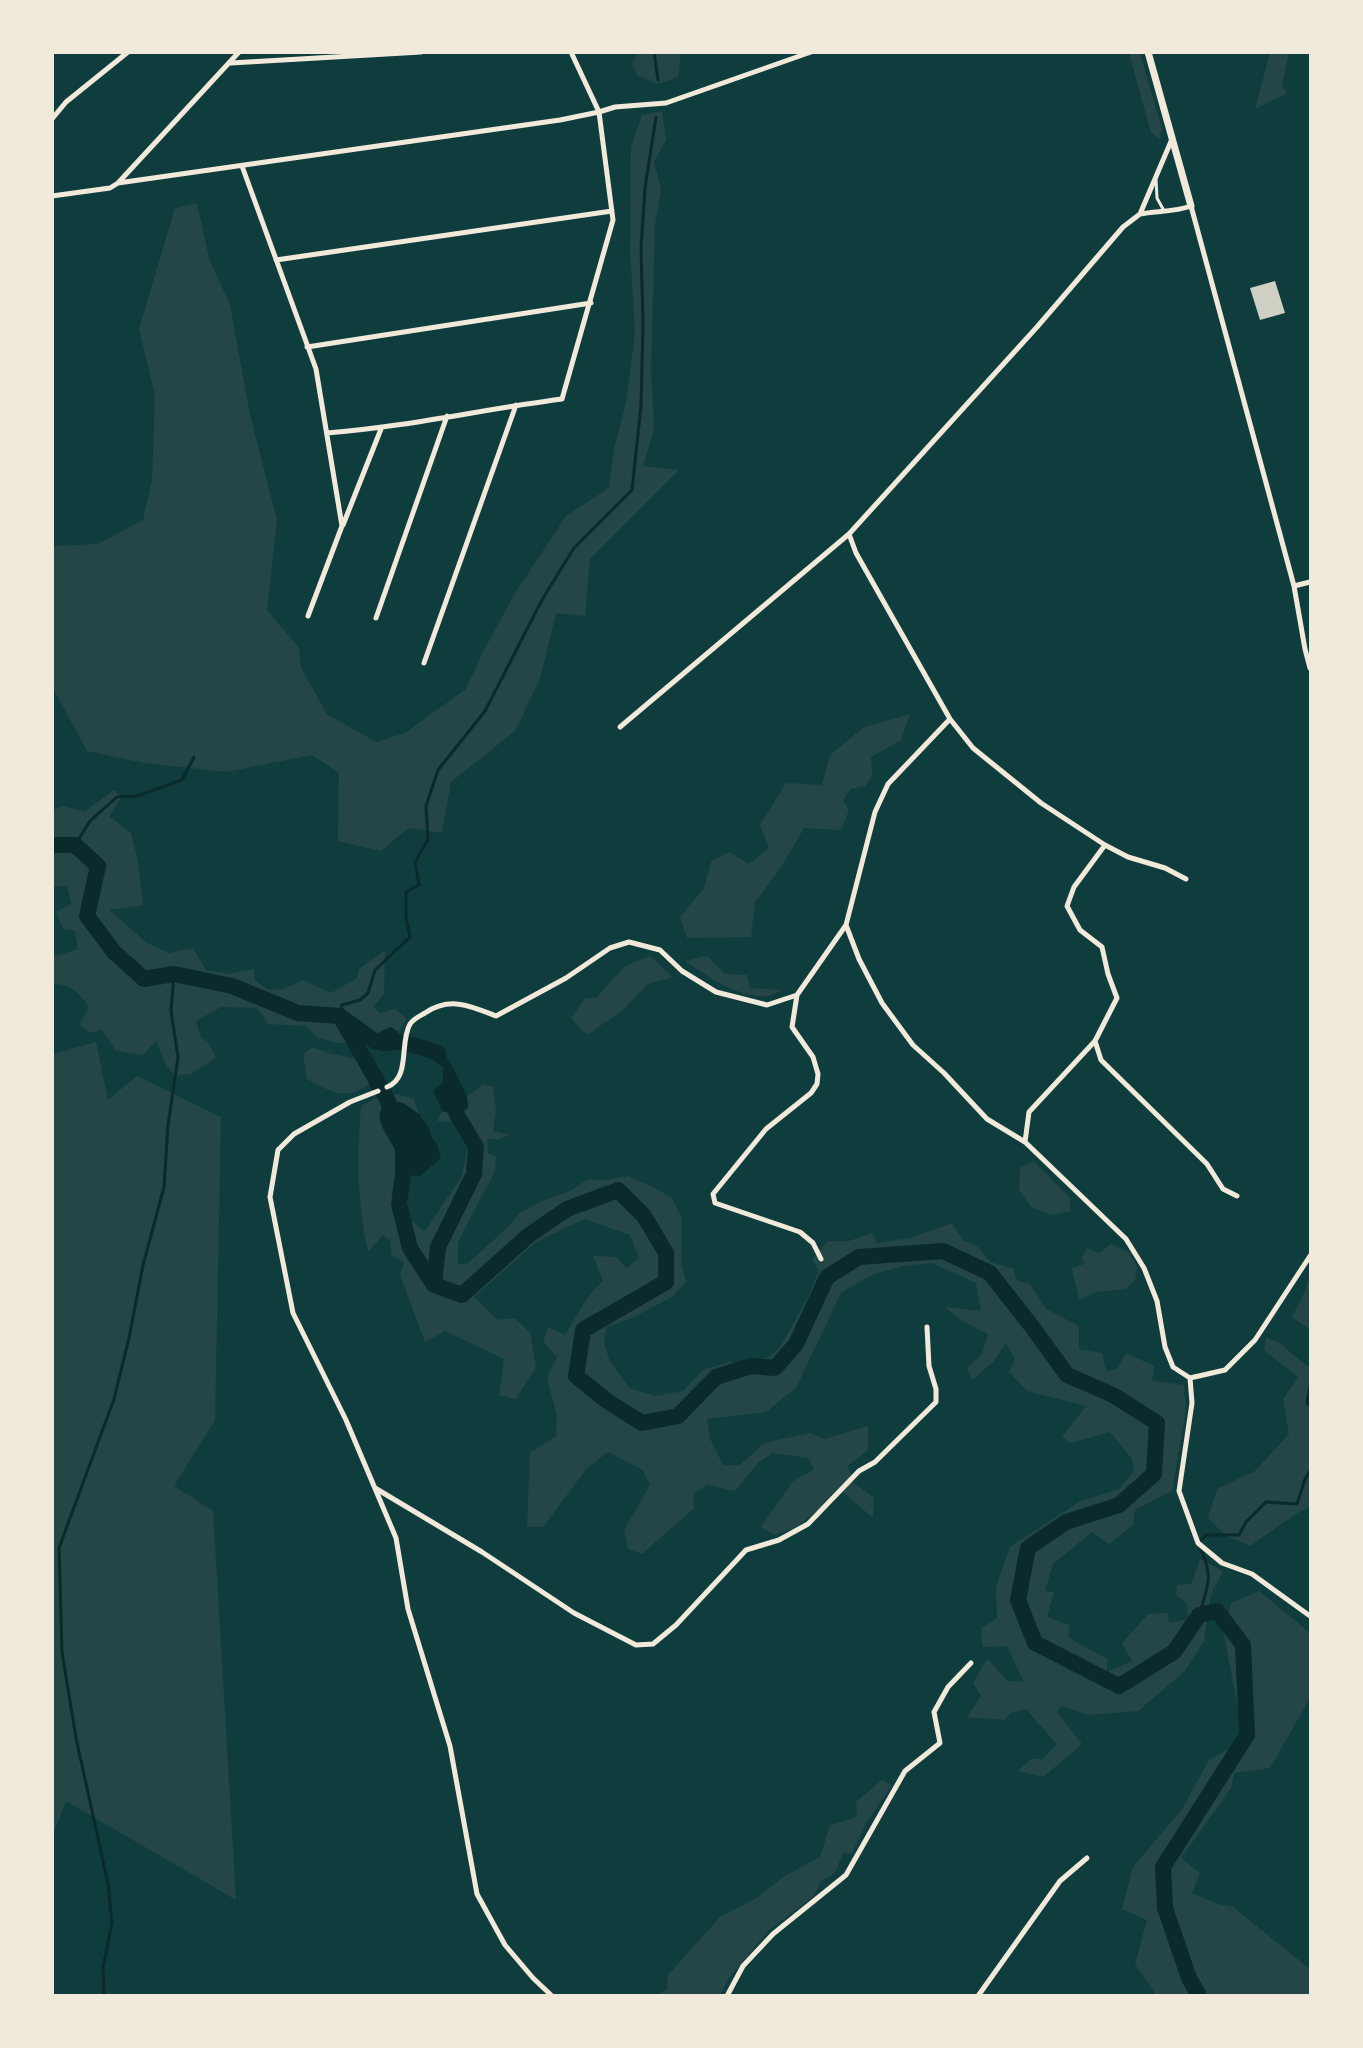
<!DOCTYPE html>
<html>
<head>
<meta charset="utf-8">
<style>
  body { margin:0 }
  #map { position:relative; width:1363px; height:2048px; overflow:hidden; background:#0f3d3e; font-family:Commissioner,sans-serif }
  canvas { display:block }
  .frame { position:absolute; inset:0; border:54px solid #f1e9da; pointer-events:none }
</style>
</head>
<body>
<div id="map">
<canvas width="1363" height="2048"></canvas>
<div class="frame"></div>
</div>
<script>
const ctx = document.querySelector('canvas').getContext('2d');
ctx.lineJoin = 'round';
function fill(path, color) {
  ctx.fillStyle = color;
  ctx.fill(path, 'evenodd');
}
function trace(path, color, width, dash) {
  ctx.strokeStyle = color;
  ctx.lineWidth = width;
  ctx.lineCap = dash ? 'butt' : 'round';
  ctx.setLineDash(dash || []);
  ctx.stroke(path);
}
const green = new Path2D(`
  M637,53H681L678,77L657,84L637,75L632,64Z
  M1129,53H1140L1162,129L1160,139L1151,133Z
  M1270,53H1289L1282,85L1287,93L1255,109Z
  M662,111L666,140L654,162L661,189L655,224L651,369L654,429L643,466L679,470L590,559L585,616L556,613L540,679L515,731L451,782L442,833L408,828L381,851L338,841L339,773L312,755L226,772L144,763L87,751L54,690L52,678L53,546L98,544L143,520L152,480L155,396L139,329L175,208L197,203L209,258L230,305L250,415L277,520L267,610L299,648L301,668L327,714L376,742L405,733L466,689L482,654L515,593L566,516L609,488L614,449L626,403L635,333L630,251L631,147L642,115Z
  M910,714L901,740L871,757L872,775L865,786L850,789L843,801L849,810L841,830L804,828L780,869L755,902L751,937L687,938L680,917L704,888L711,862L729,852L749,864L769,848L760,825L786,783L822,785L830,755L864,727Z
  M114,790L122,797L109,816L131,833L138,860L143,905L109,910L147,943L169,953L193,948L206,970L228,974L254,969L255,980L268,990L283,989L303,980L331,993L357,978L359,969L385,950L384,994L373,1007L380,1013L395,1009L407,1019L398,1032L390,1027L378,1033L365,1043H339L318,1038L306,1026L268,1024L257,1008L221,1007L196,1021L201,1037L208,1042L216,1058L191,1074L175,1076L165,1063L156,1041L143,1055L116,1051L102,1030L90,1033L79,1025L89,1007C81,994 69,983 53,984V955H59L78,949L75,931L63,929L56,912L71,904L67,885L53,887V810L62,806L85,811Z
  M650,956L673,977L648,984L623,1010L587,1035L571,1018L585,998H596L625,966Z
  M707,956L725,974L747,975L750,988L782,990C778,992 773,995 768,996C740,999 708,977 685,961Z
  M96,1042L108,1100L137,1076L221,1117L215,1420L174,1486L213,1511L236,1900L66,1801L53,1835V1054Z
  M313,1047L328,1053L376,1063L381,1075C350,1101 340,1097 307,1079L303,1054Z
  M484,1084L493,1087L496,1111L493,1131L509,1135L500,1139H487L488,1153L496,1157L495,1171L458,1242V1264H467L510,1225L520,1213L540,1202L570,1191L587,1180H608L628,1176L651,1186L672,1198L682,1219L681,1262L686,1282L672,1297L632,1318L607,1327L604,1343L610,1362L630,1388L655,1396L683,1391L703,1370L729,1362L744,1363L768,1358L780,1347L808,1297L819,1271L812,1259L828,1241H849L872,1233L877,1243L910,1238L952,1223L963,1240L978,1247L990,1262L1014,1269L1016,1280L1030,1284L1046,1309L1079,1326V1349L1102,1353L1106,1371L1117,1369L1126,1353L1154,1366L1152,1381L1184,1385L1186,1411L1172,1491L1135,1510L1133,1525L1109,1544L1092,1532L1053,1564L1045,1591L1054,1592L1047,1617L1069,1625V1638L1107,1659V1672L1132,1661L1122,1643L1148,1614L1168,1613L1169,1623L1188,1619L1187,1604L1176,1595L1177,1585L1191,1584L1200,1559L1223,1571L1211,1595L1204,1641L1184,1672L1138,1711L1089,1715L1061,1706L1057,1712L1082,1744L1043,1777L1018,1771L1031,1759H1042L1057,1745L1026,1709L1011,1713L1004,1720L967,1717L981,1696L973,1683L987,1659L1008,1681L1024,1682L1007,1646L982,1647L981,1628L997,1618L996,1587L1010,1547L1079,1502L1119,1489L1134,1471L1132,1459L1110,1432L1070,1443L1062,1437L1086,1406L1027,1391L1009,1372L1015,1359L1006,1343L993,1362L972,1380L967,1368L982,1354L988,1334L964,1322L945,1307L981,1311L976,1283L932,1263L904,1266L873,1274L841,1293L796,1388L766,1412L707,1419L710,1439L723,1465H740L764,1443L810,1433L824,1439L868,1426V1450L848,1466L852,1481L874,1498L873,1518L842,1491L794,1529L774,1535L761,1527L793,1481L814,1470L808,1458L773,1453L758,1463L735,1491L707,1485L693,1494L694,1508L642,1554L628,1549L624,1530L650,1485L643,1470L608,1452L587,1468L543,1527H527L530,1453L556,1436L557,1416L547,1378L557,1357L543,1342L548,1327L565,1335C578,1315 585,1296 603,1281L593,1256L617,1257L626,1268L639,1258L630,1235L584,1219L536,1242L474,1297L498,1320L514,1318L530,1332L536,1367L516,1399L499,1395L504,1359L445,1331L425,1342L400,1275L404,1263L391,1254V1242L383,1235L368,1252C357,1203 357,1155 361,1106C385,1092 388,1091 414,1099L419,1114L405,1104L389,1141L395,1149L396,1166L408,1183V1210L410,1220L425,1231L462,1176L467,1149L452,1122L437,1121L442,1111L457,1115L468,1108L467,1096Z
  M1034,1161L1070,1198V1211L1051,1215L1031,1207L1019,1190L1020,1168Z
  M1111,1244L1129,1252L1137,1267L1135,1280L1126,1289L1097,1292L1079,1300L1072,1268L1084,1264L1082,1257L1087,1248L1099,1253Z
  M1310,1272V1330L1292,1317L1305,1291Z
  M1266,1338C1285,1341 1293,1359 1310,1367V1507L1299,1512L1250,1546L1226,1536L1208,1518L1217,1489L1255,1471L1289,1434L1283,1399L1298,1377L1264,1350Z
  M1259,1591L1310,1633V1698L1270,1768L1234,1773L1231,1788L1181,1858L1200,1873L1192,1893L1218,1904L1233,1907L1310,1969V1995H1156L1135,1964L1147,1920L1122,1909L1133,1867L1182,1809L1209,1760L1244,1740L1224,1635L1231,1603Z
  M882,1780L892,1785L867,1822L852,1853H843L835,1873L821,1881L814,1896L768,1931L729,1978L720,1995H657L667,1990L668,1975L720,1917L758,1897L783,1877L820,1857L830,1825L857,1817L856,1802Z`);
const water = new Path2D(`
  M391,1027L398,1032L396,1047L390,1051H381L376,1042L378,1033Z
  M430,1042L444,1052L454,1070L467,1096L468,1108L457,1115L442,1111L433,1090L443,1083V1068C435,1060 424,1055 417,1046Z
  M387,1099L403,1103L419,1114L429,1128L431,1136L437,1145L441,1158L420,1176L403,1175C393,1162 400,1159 394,1148C385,1128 371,1121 387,1099Z`);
const stream = new Path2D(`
  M654,52L658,80
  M75,845L90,821L117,797L137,796L182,780L194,757
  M340,1016L342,1005L360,1000L368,993L375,970L410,937L406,917V892L419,885L415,862L428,840L426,806L438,770L485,711L543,598L574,548L632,490L641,406L643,324L641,248L645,188L656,117
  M1310,1386L1307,1402L1310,1406
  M1199,1615C1209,1583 1214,1575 1198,1543L1206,1535H1239L1246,1522L1266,1502L1297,1504L1305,1479L1310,1471
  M104,1996L103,1968L112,1922L108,1884L76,1738L62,1652L59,1548L114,1399L129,1338L143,1265L164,1187L168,1125L178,1057L171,1011L174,974`);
const river = new Path2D(`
  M52,845H75L98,866L87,916L114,952L144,979L174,974L232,986L298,1013L340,1016L387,1099L395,1119
  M344,1019L376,1042H397L417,1046L438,1053
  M403,1152V1175L399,1204L410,1248L434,1285L462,1295L529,1235L567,1209L618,1190L644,1216L666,1253V1282L583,1330L576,1376L607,1401L642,1423L678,1416L716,1377L751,1366L775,1368L796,1344L827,1277L859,1257L943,1251L990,1273L1033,1328L1067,1375L1113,1395L1157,1423L1154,1474L1119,1505L1066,1522L1028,1548L1018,1600L1035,1643L1119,1686L1174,1652L1199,1615L1217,1611L1243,1645L1247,1735L1163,1867L1165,1908L1189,1978L1199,1996
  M434,1285L438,1247L474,1174L476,1147L457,1115L453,1094`);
const building = new Path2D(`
  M1275,281L1285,313L1260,320L1250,288Z`);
const service = new Path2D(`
  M1156,179L1157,198L1163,209`);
const minor = new Path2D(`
  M231,63L421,52
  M52,119L66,102L128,52
  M1172,139L1140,214L1123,227L1037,327L849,534L856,553L950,719L973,748L1041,803L1105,845L1128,857L1165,868L1186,879
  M242,166L316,369L342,526L308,616
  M118,183L239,52
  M52,196L110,188L118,183L560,120L599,112L615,107L666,103L811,52
  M1140,214C1157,211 1175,212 1191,206L1294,586L1305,649L1310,668
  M276,260L612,211
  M307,347L591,303
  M327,433C406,427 484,409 562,399L613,220L599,112L571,52
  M343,525L381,429
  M1294,586L1310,582
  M376,618L447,416
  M424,663L516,405
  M620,727L849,534
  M846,925L859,959L882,1003L913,1045L944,1073L987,1119L1025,1142L1126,1239L1144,1268L1157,1301L1165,1347L1173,1367L1190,1378
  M797,995L792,1027L813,1057L818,1074L817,1084L811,1093L766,1129L713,1194L715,1203L800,1232L813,1243L821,1259
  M1095,1041L1101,1060L1207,1164L1223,1189L1237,1196
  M387,1087C411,1078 399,1043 410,1024C413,1019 420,1016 425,1013C450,996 471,1006 496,1016L566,978L610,948L629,942L660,950L682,971L716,992L767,1005L797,995L846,925L875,812L888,784L950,719
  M378,1091L350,1102L294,1134L278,1150L270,1197L293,1313L346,1420L396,1538L408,1609L450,1746L477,1894L505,1945L533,1978L552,1996
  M1025,1142L1029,1112L1095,1041L1117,998L1108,974L1102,947L1080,930L1067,906L1074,887L1105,845
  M1190,1378L1192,1403L1179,1491L1198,1543L1222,1563L1252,1574L1310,1616
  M1190,1378L1225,1370L1255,1340L1310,1256
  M375,1488L482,1552L574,1613L636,1645L653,1644L676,1625L746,1550L779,1540L808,1524L859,1471L875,1462L936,1402V1389L929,1366L927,1327
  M727,1996L743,1966L773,1934L846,1875L905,1771L940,1743L934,1712L948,1687L971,1663
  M978,1996L1060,1881L1087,1858`);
const tertiary = new Path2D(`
  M1148,52L1191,206`);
fill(green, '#244646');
fill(water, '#0a2a2b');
trace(stream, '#0a2a2b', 3);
trace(river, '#0a2a2b', 16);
fill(building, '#cfcfc3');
trace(service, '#f1e9da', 3);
trace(minor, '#f1e9da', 5);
trace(tertiary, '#f1e9da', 7);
</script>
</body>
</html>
